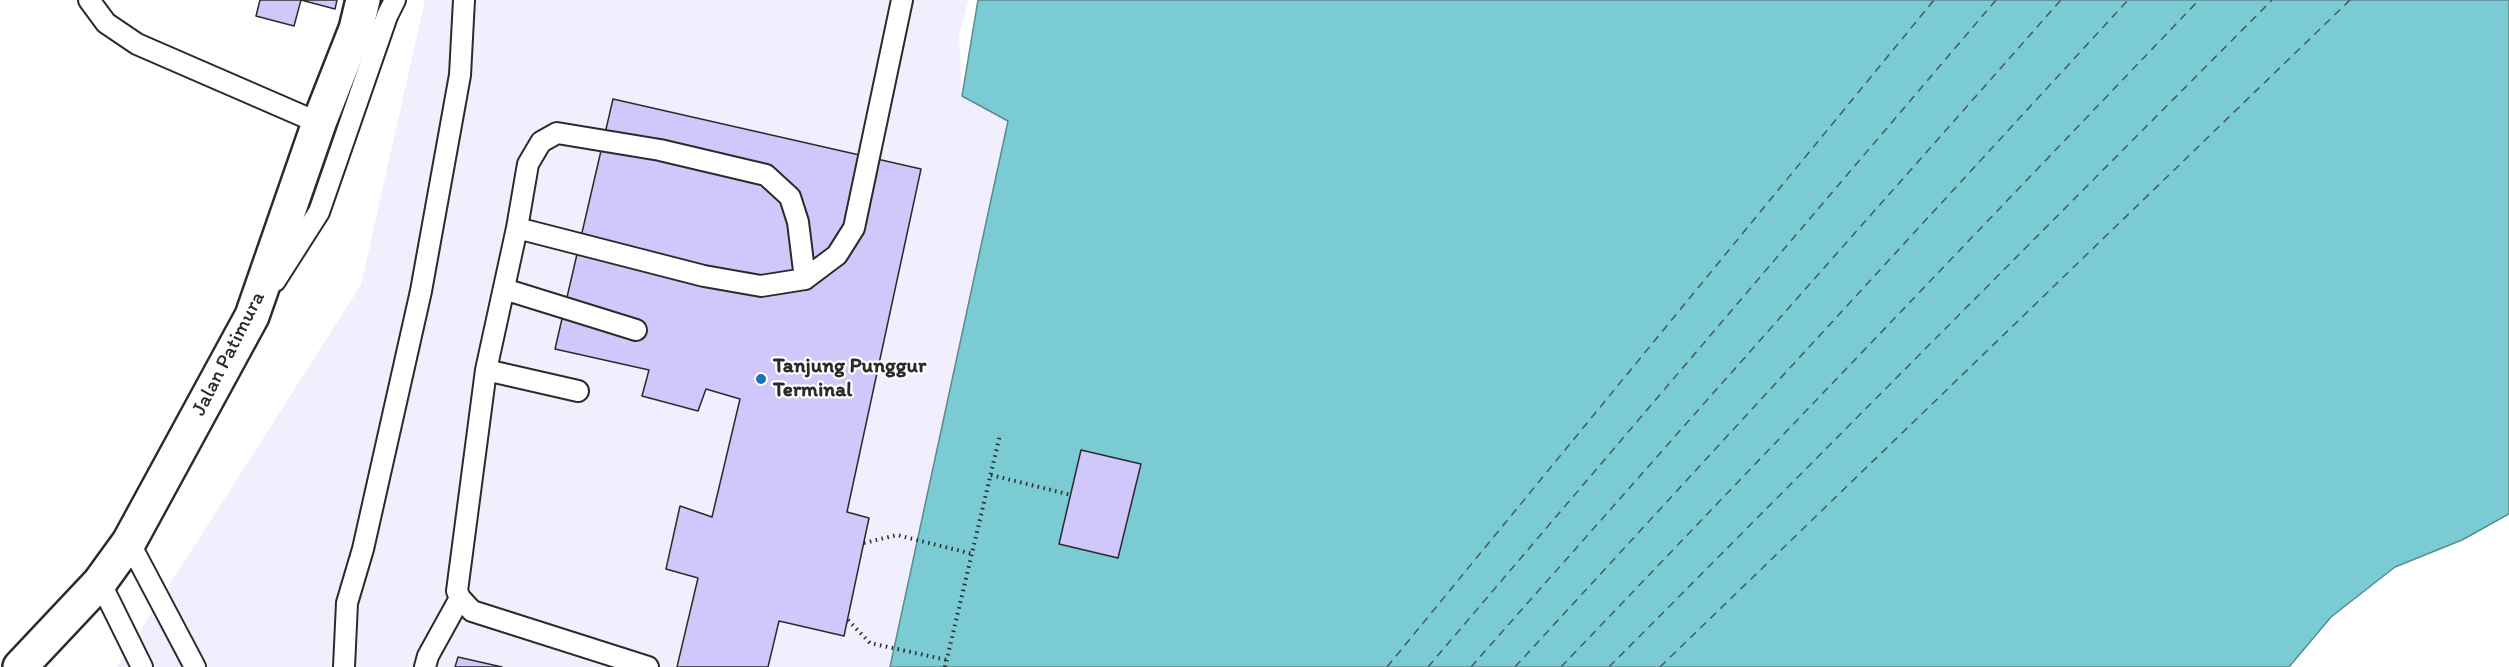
<!DOCTYPE html>
<html>
<head>
<meta charset="utf-8">
<style>
  body { margin:0 }
  canvas { display:block; background:#fff }
</style>
</head>
<body>
<canvas width="2509" height="667"></canvas>
<script>
const ctx = document.querySelector('canvas').getContext('2d');
ctx.lineJoin = 'round';
function fill(path, color) {
  ctx.fillStyle = color;
  ctx.fill(path, 'evenodd');
}
function trace(path, color, width, dash) {
  ctx.strokeStyle = color;
  ctx.lineWidth = width;
  ctx.lineCap = dash ? 'butt' : 'round';
  ctx.setLineDash(dash || []);
  ctx.stroke(path);
}
function drawText(font, color, halo, rows, align = 'center') {
  ctx.font = font + ' Itim,sans-serif';
  ctx.lineWidth = 4.5;
  ctx.setLineDash([]);
  ctx.textBaseline = 'middle';
  ctx.strokeStyle = halo;
  ctx.fillStyle = color;
  for (const [text, x, y, turn = 0] of rows) {
    ctx.save();
    ctx.translate(x, y);
    ctx.rotate((+turn || 0) * Math.PI / 180);
    ctx.textAlign = isNaN(turn) ? turn : align;
    if (halo) ctx.strokeText(text, 0, 0);
    ctx.fillText(text, 0, 0);
    ctx.restore();
  }
}
const built = new Path2D(`
  M425,0H969L959,34L962,95L1008,121L890,667H117L361,285Z`);
const water = new Path2D(`
  M978,0H2509V514L2462,540L2395,567L2331,617L2289,667H890L1008,121L962,96Z`);
const ferry = new Path2D(`
  M1387,667L1934,0
  M1428,667L1996,0
  M1471,667L2061,0
  M1515,667L2128,0
  M1561,667L2199,0
  M1609,667L2272,0
  M1660,667L2350,0`);
const building = new Path2D(`
  M260,0H337L335,9L301,0L294,26L256,16Z
  M613,99L921,169L847,512L869,518L844,636L779,621L768,667H677L698,578L666,569L680,506L712,517L740,399L706,389L698,411L642,396L649,370L555,349Z
  M1081,450L1141,464L1118,558L1059,544Z
  M458,657L502,667H455Z`);
const path = new Path2D(`
  M991,475L1071,495
  M864,543L897,535L973,554
  M848,620L870,643L947,660
  M945,667L1000,435`);
const lane = new Path2D(`
  M89,0L106,23L137,44L319,123
  M517,228L704,276L761,286L805,279L837,255L854,228L902,0
  M275,281L319,212L387,16L395,0
  M504,289L636,330
  M486,370L578,391
  M129,542L195,667
  M100,582L142,667
  M344,667L347,603L363,549L421,291L460,75L464,0
  M425,667L428,656L460,598
  M648,667L472,611L460,598L457,591L486,370L517,228L528,164L541,142L557,133L660,150L766,175L790,197L798,222L805,279`);
const highway = new Path2D(`
  M20,667L100,582L129,542L252,316L319,123L356,29L363,0`);
const markers = [
  [761,379,6,"#1f6fb2"]
];
const streetNames = [
  ["Jalan Patimura",229,354,-63]
];
const poiNames = [
  ["Tanjung Punggur",773,367],
  ["Terminal",773,391]
];
fill(built, '#f1eefe');
fill(water, '#7acbd4');
trace(water, '#5a8b90', 1.5);
trace(ferry, '#435b5e', 1.5, [8, 6]);
fill(building, '#d0c8fa');
trace(building, '#2b2b2b', 1.5);
trace(lane, '#2b2b2b', 24);
trace(highway, '#2b2b2b', 38);
trace(path, '#2b2b2b', 4, [1.5, 4.5]);
trace(lane, '#fff', 20);
trace(highway, '#fff', 33);
for (const [x, y, r, color] of markers) {
  const dot = new Path2D();
  dot.arc(x, y, r, 0, 2 * Math.PI);
  ctx.fillStyle = color;
  ctx.fill(dot);
  trace(dot, '#fff', 2);
}
drawText('21px', '#2b2b2b', '#fff', streetNames);
drawText('bold 21px', '#2b2b2b', '#fff', poiNames, 'left');
</script>
</body>
</html>
